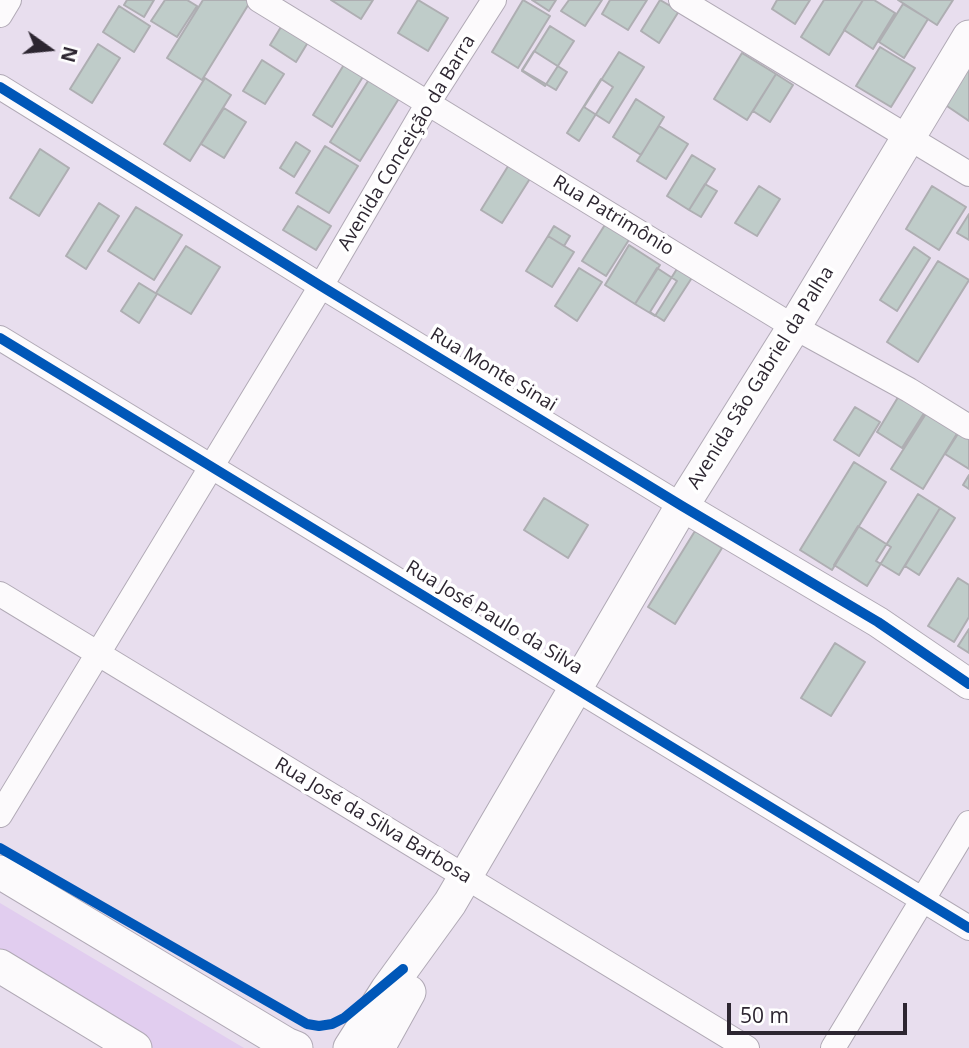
<!DOCTYPE html>
<html>
<head>
<meta charset="utf-8">
<style>
  body { margin:0 }
  #map { position:relative; width:969px; height:1048px; overflow:hidden; background:#e8deee; font-family:"Open Sans",sans-serif }
  canvas { display:block }
  .north { position:absolute; left:14px; top:14px; width:70px; height:70px; -webkit-text-stroke:5px #fff; paint-order:stroke; rotate:105deg; font-size:19px; font-weight:700; line-height:28px; text-align:center; color:#2d2631 }
  .north::after { content:''; display:block; margin:auto; width:24px; height:32px; background:#2d2631; clip-path:polygon(50% 0,100% 100%,50% 72%,0 100%) }
  .scale { position:absolute; left:727px; top:1003px; width:180px; height:32px; box-sizing:border-box; border:4px solid #2d2631; border-top:0; padding-left:9px; font-size:21px; line-height:24px; white-space:nowrap; color:#2d2631; -webkit-text-stroke:5px #fff; paint-order:stroke }
</style>
</head>
<body>
<div id="map">
<canvas width="969" height="1048"></canvas>
<div class="north">N</div>
<div class="scale">50 m</div>
</div>
<script>
const ctx = document.querySelector('canvas').getContext('2d');
ctx.lineJoin = 'round';
function fill(path, color) {
  ctx.fillStyle = color;
  ctx.fill(path, 'evenodd');
}
function trace(path, color, width, dash) {
  ctx.strokeStyle = color;
  ctx.lineWidth = width;
  ctx.lineCap = dash ? 'butt' : 'round';
  ctx.setLineDash(dash || []);
  ctx.stroke(path);
}
function drawText(font, color, halo, rows, align = 'center') {
  ctx.font = font + ' "Open Sans",sans-serif';
  ctx.lineWidth = 7;
  ctx.setLineDash([]);
  ctx.textBaseline = 'middle';
  ctx.strokeStyle = halo;
  ctx.fillStyle = color;
  for (const [text, x, y, turn = 0] of rows) {
    ctx.save();
    ctx.translate(x, y);
    ctx.rotate((+turn || 0) * Math.PI / 180);
    ctx.textAlign = isNaN(turn) ? turn : align;
    if (halo) ctx.strokeText(text, 0, 0);
    ctx.fillText(text, 0, 0);
    ctx.restore();
  }
}
const green = new Path2D(`
  M0,903L244,1048H153L0,955Z`);
const building = new Path2D(`
  M127,0H154L144,17L124,5Z
  M165,0H187L197,6L177,37L151,21Z
  M203,0H247L250,2L202,80L167,58Z
  M331,0H373L361,19Z
  M418,0L448,18L428,51L398,33Z
  M523,0L550,16L518,68L492,52Z
  M532,0H556L549,11Z
  M569,0H602L585,26L561,11Z
  M610,0H647L628,30L602,14Z
  M660,0L679,11L659,43L641,31Z
  M777,0H810L795,24L772,9Z
  M824,0H863L829,55L801,37Z
  M863,0H874L895,13L873,49L844,30Z
  M898,0H953L937,25Z
  M903,4L928,19L904,58L879,42Z
  M119,6L150,26L134,52L103,32Z
  M284,22L310,39L296,62L270,45Z
  M550,26L574,41L545,86L522,71Z
  M98,44L120,58L92,103L70,89Z
  M880,47L915,68L891,107L856,86Z
  M534,51L567,72L556,90L522,70Z
  M619,52L644,67L609,123L584,107Z
  M742,53L776,74L747,120L714,99Z
  M262,60L284,74L265,104L243,91Z
  M345,63L364,75L332,127L313,115Z
  M969,64V121L944,104Z
  M373,73L403,92L360,161L330,142Z
  M776,74L793,85L770,122L753,111Z
  M205,78L231,95L190,161L164,144Z
  M601,79L613,87L579,141L567,133Z
  M636,99L664,117L641,155L613,137Z
  M224,108L246,122L224,158L201,144Z
  M659,126L688,144L666,179L637,161Z
  M296,142L310,151L294,177L280,168Z
  M325,146L358,166L329,213L296,193Z
  M40,149L69,168L39,216L10,198Z
  M692,155L715,169L689,210L667,196Z
  M510,163L531,177L502,223L481,210Z
  M705,184L717,191L701,217L689,210Z
  M759,186L780,199L757,236L735,223Z
  M932,186L966,207L939,250L906,229Z
  M99,203L119,216L86,269L66,256Z
  M298,206L331,226L316,250L283,230Z
  M136,207L182,235L154,280L108,251Z
  M969,214V240L957,233Z
  M608,220L632,235L606,276L582,261Z
  M554,226L570,236L564,246L548,236Z
  M548,236L574,252L552,287L526,271Z
  M629,245L660,265L635,304L605,285Z
  M186,246L220,267L191,314L156,293Z
  M914,247L930,258L897,311L880,300Z
  M938,261L969,280L918,362L887,342Z
  M680,264L695,273L664,321L650,312Z
  M579,268L602,282L577,321L555,306Z
  M657,268L677,281L655,316L635,304Z
  M139,283L157,294L139,323L121,311Z
  M900,394L926,410L902,448L877,432Z
  M855,407L880,422L859,456L834,440Z
  M927,412L958,432L923,489L891,469Z
  M963,426L969,429V469L945,454Z
  M854,462L886,482L832,570L800,550Z
  M969,475V489L963,485Z
  M918,494L940,508L899,575L876,561Z
  M544,498L588,525L568,558L524,530Z
  M940,508L955,518L919,575L905,566Z
  M858,526L891,547L867,586L834,565Z
  M695,531L722,548L675,624L648,607Z
  M958,578L969,585V617L954,642L928,626Z
  M969,629V653L958,646Z
  M835,643L865,662L831,716L801,698Z`);
const minor = new Path2D(`
  M259,0L794,327L909,390L969,427
  M681,0L969,174
  M0,15L9,0
  M0,87L321,286L682,506
  M0,338L969,928
  M0,594L747,1048
  M0,815L321,286L428,103L494,0
  M833,1048L969,823`);
const tertiary = new Path2D(`
  M682,506L878,622L969,684`);
const secondary = new Path2D(`
  M0,872L286,1044L296,1048
  M0,966L135,1048
  M350,1048L387,990L450,903L682,506L794,327L969,37
  M378,1048L409,992`);
const cycleway = new Path2D(`
  M0,87L321,286L682,506L878,622L969,684
  M0,338L969,928
  M0,848L307,1024L319,1026L332,1024L344,1018L403,969`);
const streetNames = [
  ["Avenida Conceição da Barra",407,143,-59],
  ["Rua Patrimônio",613,216,31],
  ["Rua Monte Sinai",493,370,31],
  ["Avenida São Gabriel da Palha",761,378,-58],
  ["Rua José Paulo da Silva",494,618,31],
  ["Rua José da Silva Barbosa",373,821,31]
];
fill(green, '#e1cdef');
fill(building, '#bfccc9');
trace(building, '#aeaeb2', 2);
trace(minor, '#b0a9b5', 26);
trace(tertiary, '#b0a9b5', 32);
trace(secondary, '#b0a9b5', 35);
trace(minor, '#fcfafc', 24);
trace(tertiary, '#fcfafc', 30);
trace(secondary, '#fcfafc', 33);
trace(cycleway, '#0057b8', 10);
drawText('19px', '#2d2631', '#fff', streetNames);
</script>
</body>
</html>
